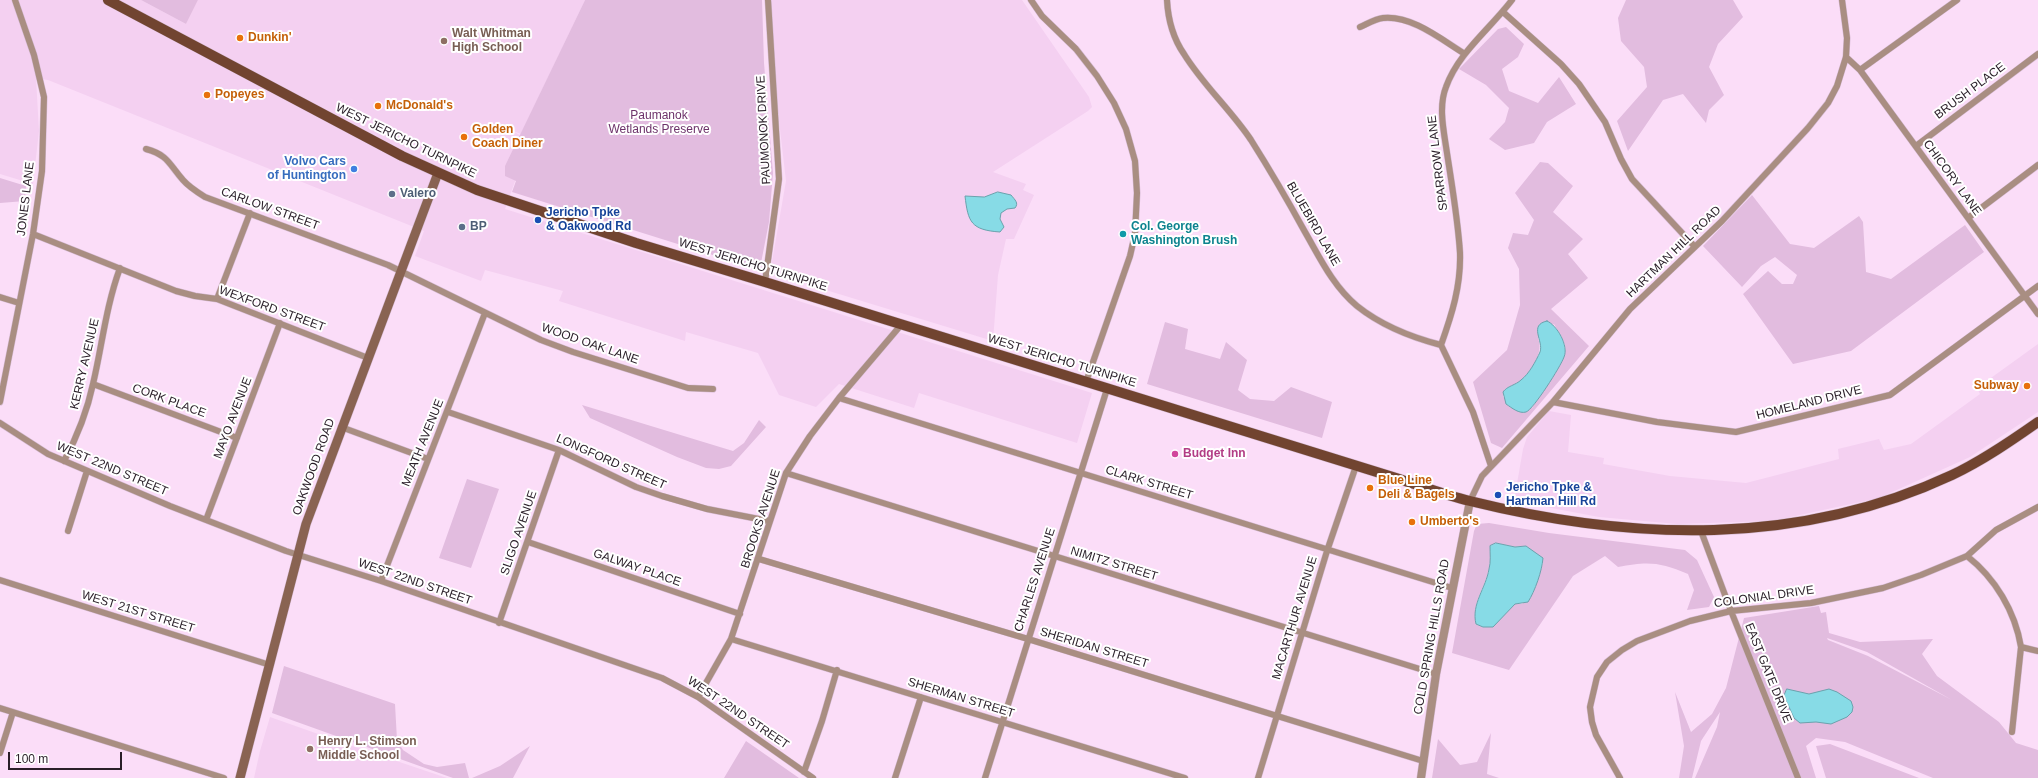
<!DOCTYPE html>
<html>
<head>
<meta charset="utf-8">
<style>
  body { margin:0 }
  #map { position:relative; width:2038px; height:778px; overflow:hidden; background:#fbddf8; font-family:Helvetica,sans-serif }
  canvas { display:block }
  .scale { position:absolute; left:8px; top:752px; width:114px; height:18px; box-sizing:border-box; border:2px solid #291e28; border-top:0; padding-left:5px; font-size:12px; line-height:14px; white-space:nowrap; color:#291e28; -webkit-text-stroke:3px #fff; paint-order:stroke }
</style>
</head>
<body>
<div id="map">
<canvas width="2038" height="778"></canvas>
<div class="scale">100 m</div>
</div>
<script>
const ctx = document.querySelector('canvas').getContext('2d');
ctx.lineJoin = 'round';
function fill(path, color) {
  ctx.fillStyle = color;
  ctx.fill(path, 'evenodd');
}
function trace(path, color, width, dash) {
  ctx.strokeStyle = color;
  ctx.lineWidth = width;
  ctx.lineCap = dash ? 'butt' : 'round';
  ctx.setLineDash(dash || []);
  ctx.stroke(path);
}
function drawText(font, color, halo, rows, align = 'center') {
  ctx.font = font + ' Helvetica,sans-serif';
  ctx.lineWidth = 4;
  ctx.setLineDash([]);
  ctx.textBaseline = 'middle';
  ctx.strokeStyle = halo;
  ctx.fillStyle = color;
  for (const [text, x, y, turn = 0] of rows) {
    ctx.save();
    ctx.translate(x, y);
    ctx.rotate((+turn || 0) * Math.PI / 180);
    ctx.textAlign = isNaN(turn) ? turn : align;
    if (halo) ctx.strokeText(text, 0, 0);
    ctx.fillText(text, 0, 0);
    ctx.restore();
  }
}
const built = new Path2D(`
  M0,0H141L186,24L198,0H585L521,134L508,129L530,140L505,209L1092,393L1077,443L919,393L914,408L839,384L816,407L779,395L758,353L686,332L685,341L559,301L563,291L485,270L481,281L415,256L424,231L48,80L36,78L39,131L33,184L0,174Z
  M767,0H1022L1089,97L1092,107L1088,111L993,172L1026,184L1023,190L1034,195L1014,239H1006L998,275L993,341L770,273L786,181L772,61Z
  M2038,344V412L1970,457L1879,498L1772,521L1677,524L1599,517L1514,501L1523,449L1527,437L1549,411L1571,415L1568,452L1604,458L1603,464L1670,476L1746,483L1839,459L1838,449L1879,439L1884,450L1911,444L1980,394L1977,388Z
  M270,717L355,747L447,778H254L260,751Z`);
const green = new Path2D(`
  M141,0H198L186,24Z
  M585,0H762L764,63L773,173L769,222L761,263L751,267L512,192L516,181L505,176V166Z
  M1626,0H1733L1743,17L1718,44L1709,67L1724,95L1709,110L1706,123L1683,94L1663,100L1628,151L1617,121L1647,87L1644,67L1621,41L1618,18Z
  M1506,27L1524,44L1518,57L1502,69L1509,91L1538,103L1559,77L1576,104L1547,122L1534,143L1505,150L1489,139L1505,122L1509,108L1486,85L1459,69L1498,29Z
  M1540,162L1548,163L1573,186L1553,212L1583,239L1568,254L1588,278L1551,309L1589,346L1502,448L1491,443L1473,382L1507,350L1520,305L1519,269L1508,248L1513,233L1528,235L1534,220L1515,193ZM1554,324C1557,330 1564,339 1565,346C1568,361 1540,394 1532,408L1503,397L1505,389C1510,386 1518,384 1522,380C1532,370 1544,352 1538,338Z
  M0,178L26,186L25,201L0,203Z
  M1752,195L1790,244L1814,248L1859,216L1863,222L1866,272L1891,279L1965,225L1984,252L1851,351L1793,364L1743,294L1768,271L1782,284H1793L1797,275L1775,257L1761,266L1742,287L1703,246Z
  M1165,322L1188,329L1185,349L1220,359L1226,342L1247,360L1238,390L1250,399L1274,401L1291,387L1332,402L1322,438L1147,384Z
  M582,405L733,451L744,443L759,420L766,427L731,466L719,469L706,468L677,457L590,418Z
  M467,479L499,489L471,568L439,558Z
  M1489,523L1549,533L1685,550L1697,560L1714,597L1709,607L1687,610L1694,590L1688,574C1660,562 1648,561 1618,567L1605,556L1573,576L1509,670L1452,653L1474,531L1477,524ZM1496,543L1515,547L1526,546L1543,563L1533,593L1522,604H1515L1490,627H1483L1476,624C1471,604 1485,588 1489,569C1491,562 1490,554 1490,546Z
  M1819,606L1821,613L1826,612L1829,633L1860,642L1933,639L1922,654L1937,676L1999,722L2016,743L2038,750V778H1933L1845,742L1816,738L1806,746L1816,778H1695L1717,727L1720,712L1701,741L1692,778H1679L1684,746L1675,692L1691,732L1712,714L1726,688L1744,618ZM1827,638L1867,652L1952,700L1868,656L1828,640Z
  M284,666L395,704L397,740L403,750L424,764L437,767L465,763L469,778H453L272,713Z
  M1491,733L1487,774L1499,778H1432L1438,739L1460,765L1477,762Z
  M746,741L799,778H724Z
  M1830,744L1919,778H1826L1816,746Z
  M530,746L513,778H472L500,766Z`);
const water = new Path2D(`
  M998,192L1011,195C1015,200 1019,203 1015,208L1007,209L1001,213L1000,219L1004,227L1000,232C971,230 968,222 965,196L984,197Z
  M1547,321C1557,325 1569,346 1564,357C1561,366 1533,410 1526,412C1519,414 1512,408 1506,404L1503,392C1507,386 1516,385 1521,380C1529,374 1536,361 1540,352C1544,341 1528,325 1547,321Z
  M1496,543L1515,547L1526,546L1543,558C1542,571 1535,591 1528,602L1515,604L1493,627H1483L1476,624C1471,604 1486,588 1489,569C1491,562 1490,554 1490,546Z
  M1787,689L1809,694L1829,689L1837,692L1851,701L1853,707L1852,712L1847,717L1831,724L1816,722L1800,723L1794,718L1784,696Z`);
const minor = new Path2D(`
  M1031,0L1042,16L1076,49L1097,76L1114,103L1126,129L1135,161L1137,193L1135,234L1130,256L1086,382
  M1167,0C1168,19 1173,38 1184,54C1203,85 1231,110 1251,140C1270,170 1288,201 1305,232C1320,258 1333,286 1357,306C1382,326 1410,337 1441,345L1473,412L1491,466
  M1503,12L1561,64L1579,84L1605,122L1621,159L1632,179L1695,247
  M1360,27C1367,24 1375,19 1383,18C1412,15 1442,40 1465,54
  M1846,57L1860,70L2038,314
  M1860,70L1957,0
  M1916,146L2038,54
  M146,149C168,155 169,164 183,180C189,187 197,192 205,197L388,265L541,340L573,352L688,388L713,389
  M1968,218L2038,165
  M33,234L176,291L195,296L217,299L368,358
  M765,282L779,179L768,0
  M0,297L19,303
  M217,299L250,213
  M1441,345C1452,314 1461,286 1460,253C1458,220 1452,186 1447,153C1444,132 1438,107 1446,87C1458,53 1490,29 1512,0
  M93,384L237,438
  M839,398L1452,588
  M0,402L33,234L42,171L44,97L34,55L15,0
  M1553,402L1657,422L1736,432L1890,395L2038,286
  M448,412L559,450L636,487L662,496L707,509L769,521
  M0,423L48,454L170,506L286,551L381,581L662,678L698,697L813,778
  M341,427L428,459
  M64,461C77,437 87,412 93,384C102,346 106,306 120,268
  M786,473L1436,674
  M1470,501L1482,476L1553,402L1630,309L1722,221L1808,128L1828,103L1837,86L1846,57L1847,38L1842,0
  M206,520L280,323
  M68,531L87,471
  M1701,531L1731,611L1798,778
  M528,542L740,614
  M1967,556C1995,578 2015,611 2021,647L2012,732
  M759,559L1028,639L1423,761
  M0,580L270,665
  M381,581L485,313
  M499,623L559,450
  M731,639L1185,778
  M2021,647L2038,651
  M698,697L731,639L786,473L810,436L839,398L901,325
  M0,708L224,778
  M0,753L13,712
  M804,772L822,721L837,670
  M895,778L921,697
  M985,778L1107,389
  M1258,778L1327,551L1356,466
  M1620,778L1596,735L1592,722L1590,707L1597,677L1607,662L1622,650L1637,641L1690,621L1731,611L1811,603L1883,588L1921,575L1967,556L1996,530L2038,507`);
const tertiary = new Path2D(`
  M1421,778L1436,674L1470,501`);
const secondary = new Path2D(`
  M240,778L306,524L438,173`);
const primary = new Path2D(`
  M108,0L402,156L477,190L636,243L765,282L1396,478C1421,486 1445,495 1470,501C1632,541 1798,547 1952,475C1982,461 2011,441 2038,422`);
const markers = [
  [240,38,4,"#e8710a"],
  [444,41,4,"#8d6e63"],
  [207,95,4,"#e8710a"],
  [378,106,4,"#e8710a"],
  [464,137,4,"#e8710a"],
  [354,169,4,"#3f7fe0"],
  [392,194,4,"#5c6f8a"],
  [538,220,4,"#1a4fb4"],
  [462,227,4,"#5c6f8a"],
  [1123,234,4,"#0f9aa8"],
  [2027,386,4,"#e8710a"],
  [1175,454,4,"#d1479c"],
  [1370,488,4,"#e8710a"],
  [1498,495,4,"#1a4fb4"],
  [1412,522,4,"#e8710a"],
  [310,749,4,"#8d6e63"]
];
const educationNames = [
  ["Walt Whitman",452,34],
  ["High School",452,48],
  ["Henry L. Stimson",318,742],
  ["Middle School",318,756]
];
const foodNames = [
  ["Dunkin'",248,38],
  ["Popeyes",215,95],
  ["McDonald's",386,106],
  ["Golden",472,130],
  ["Coach Diner",472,144],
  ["Subway",2019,386,"right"],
  ["Blue Line",1378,481],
  ["Deli & Bagels",1378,495],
  ["Umberto's",1420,522]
];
const streetNames = [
  ["BRUSH PLACE",1970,91,-37],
  ["PAUMONOK DRIVE",764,130,-93],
  ["WEST JERICHO TURNPIKE",406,141,26],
  ["SPARROW LANE",1438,163,-97],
  ["CHICORY LANE",1952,178,54],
  ["JONES LANE",26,199,-83],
  ["CARLOW STREET",270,209,20],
  ["BLUEBIRD LANE",1313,224,60],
  ["HARTMAN HILL ROAD",1674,252,-44],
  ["WEST JERICHO TURNPIKE",753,265,17],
  ["WEXFORD STREET",272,309,20],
  ["WOOD OAK LANE",590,344,19],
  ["WEST JERICHO TURNPIKE",1062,361,17],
  ["KERRY AVENUE",85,364,-77],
  ["CORK PLACE",169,401,20],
  ["HOMELAND DRIVE",1809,403,-14],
  ["MAYO AVENUE",233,418,-69],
  ["MEATH AVENUE",423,443,-68],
  ["LONGFORD STREET",611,462,24],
  ["OAKWOOD ROAD",314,467,-70],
  ["WEST 22ND STREET",112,469,23],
  ["CLARK STREET",1149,483,17],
  ["BROOKS AVENUE",761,519,-72],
  ["SLIGO AVENUE",519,533,-71],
  ["NIMITZ STREET",1114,564,17],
  ["GALWAY PLACE",637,568,19],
  ["CHARLES AVENUE",1035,580,-72],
  ["WEST 22ND STREET",415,582,19],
  ["COLONIAL DRIVE",1764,597,-8],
  ["WEST 21ST STREET",138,612,17],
  ["MACARTHUR AVENUE",1295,618,-73],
  ["COLD SPRING HILLS ROAD",1432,637,-80],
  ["SHERIDAN STREET",1094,648,17],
  ["EAST GATE DRIVE",1768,673,68],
  ["SHERMAN STREET",961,698,17],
  ["WEST 22ND STREET",738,713,34]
];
const parkNames = [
  ["Paumanok",659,116],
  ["Wetlands Preserve",659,130]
];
const shopNames = [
  ["Volvo Cars",346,162],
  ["of Huntington",346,176]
];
const serviceNames = [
  ["Valero",400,194],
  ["BP",470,227]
];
const transitNames = [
  ["Jericho Tpke",546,213],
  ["& Oakwood Rd",546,227],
  ["Jericho Tpke &",1506,488],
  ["Hartman Hill Rd",1506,502]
];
const cultureNames = [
  ["Col. George",1131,227],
  ["Washington Brush",1131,241]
];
const hotelNames = [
  ["Budget Inn",1183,454]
];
fill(built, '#f4d0f1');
fill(green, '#e2bcdf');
fill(water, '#87dbe6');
trace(water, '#6ba2ad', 1);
trace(minor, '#d5bbd3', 7);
trace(tertiary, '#d5bbd3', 9);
trace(secondary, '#d5bbd3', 10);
trace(primary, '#d5bbd3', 11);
trace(minor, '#a98e82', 6);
trace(tertiary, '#a98e82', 8);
trace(secondary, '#896352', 9);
trace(primary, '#714430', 10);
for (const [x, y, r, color] of markers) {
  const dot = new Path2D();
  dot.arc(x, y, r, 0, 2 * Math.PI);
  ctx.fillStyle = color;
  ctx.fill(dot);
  trace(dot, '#fff', 1.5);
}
drawText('bold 12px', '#785e54', '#fff', educationNames, 'left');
drawText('bold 12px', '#c56008', '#fff', foodNames, 'left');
drawText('12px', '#291e28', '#fff', streetNames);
drawText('12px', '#6d326a', '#fff', parkNames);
drawText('bold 12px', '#366cbe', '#fff', shopNames, 'right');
drawText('bold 12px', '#4e5e75', '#fff', serviceNames, 'left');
drawText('bold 12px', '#164399', '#fff', transitNames, 'left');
drawText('bold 12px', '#0d838f', '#fff', cultureNames, 'left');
drawText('bold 12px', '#b23c85', '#fff', hotelNames, 'left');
</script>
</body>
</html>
